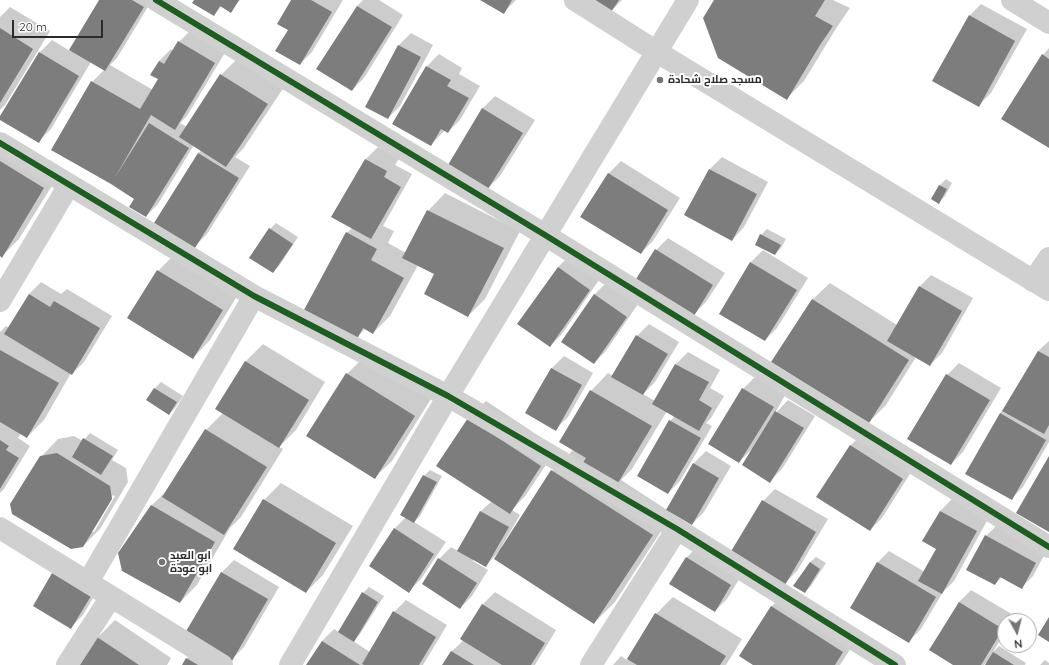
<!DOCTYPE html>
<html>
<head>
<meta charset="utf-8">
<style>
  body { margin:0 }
  #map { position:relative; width:1049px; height:665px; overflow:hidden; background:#fff; font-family:Quicksand,sans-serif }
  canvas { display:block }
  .north { position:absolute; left:997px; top:613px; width:40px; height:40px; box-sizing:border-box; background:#fff; border:1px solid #aaa; border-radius:50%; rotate:173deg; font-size:11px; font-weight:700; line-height:16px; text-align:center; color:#2b2b2b }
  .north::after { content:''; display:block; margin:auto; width:14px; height:18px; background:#757575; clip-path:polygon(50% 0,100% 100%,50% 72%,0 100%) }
  .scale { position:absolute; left:12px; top:20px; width:91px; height:18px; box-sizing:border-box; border:2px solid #2b2b2b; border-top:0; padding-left:5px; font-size:12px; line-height:14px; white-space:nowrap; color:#2b2b2b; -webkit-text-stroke:3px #fff; paint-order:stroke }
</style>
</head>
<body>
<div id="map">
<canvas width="1049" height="665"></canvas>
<div class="north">N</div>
<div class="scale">20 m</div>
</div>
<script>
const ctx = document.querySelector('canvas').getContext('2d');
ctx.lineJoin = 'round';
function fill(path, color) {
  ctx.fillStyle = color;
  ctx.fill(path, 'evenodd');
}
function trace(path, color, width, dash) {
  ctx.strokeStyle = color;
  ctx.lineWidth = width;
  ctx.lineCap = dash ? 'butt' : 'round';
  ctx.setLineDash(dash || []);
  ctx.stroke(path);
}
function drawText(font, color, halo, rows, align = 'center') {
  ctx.font = font + ' Quicksand,Cairo,sans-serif';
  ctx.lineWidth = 4;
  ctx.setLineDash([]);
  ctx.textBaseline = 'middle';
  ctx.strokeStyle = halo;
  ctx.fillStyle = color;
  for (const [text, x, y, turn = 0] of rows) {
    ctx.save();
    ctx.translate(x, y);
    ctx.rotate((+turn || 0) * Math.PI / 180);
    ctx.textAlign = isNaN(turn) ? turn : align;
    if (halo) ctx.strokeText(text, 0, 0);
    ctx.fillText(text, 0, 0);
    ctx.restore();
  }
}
const shadow = new Path2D(`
  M100,0H152L117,58L110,65L153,90L159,79V61L171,49L173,51L179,42L191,30L226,51L187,116L180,123L187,127L221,75L238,58L284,87L243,149L235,157L250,166L207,234L195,246L198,153L202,150L194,145L158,204L146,216L136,199L111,183L92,82L104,70L91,62L51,129L39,141L0,118L40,52L52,40L70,51Z
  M195,0H240L230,12L222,6L214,15Z
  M293,0H343L312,52L300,64L289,30Z
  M363,0H379L403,15L364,78L352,90L318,69L357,6Z
  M482,0H516L503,13Z
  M595,0H622L611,11Z
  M715,0H833L850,8L837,27L804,81L787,98Z
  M981,4L1027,29L991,93L979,105L969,16Z
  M10,7L50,31L5,105L0,110V17Z
  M411,33L433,45L400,106L388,118L366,106L399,45Z
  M1049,48V147L1043,55Z
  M439,54L462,68L459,74L480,86L460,120L448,132L445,130L431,145L394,123L427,66Z
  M495,96L535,120L500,176L488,188L449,164L483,108Z
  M0,134L61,171L19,239L2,256L0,255Z
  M378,147L399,159L395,165L412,174L383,226L394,231L388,243L406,253L428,211L445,193L520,231L485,299L468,316L435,274L418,265L390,316L373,333L365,329L357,337L347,233L352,228L333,216L366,159Z
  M722,157L768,182L744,227L732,240L686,215L710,169Z
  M621,161L680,198L653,241L641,253L582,216L609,173Z
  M946,179L952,183L945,196L939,202L940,185Z
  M276,223L298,237L279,266L273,272L270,229Z
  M767,229L786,239L781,248L775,254L761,235Z
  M668,238L725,273L706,302L694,314L656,250Z
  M763,250L808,278L777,328L765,340L720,313L751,262Z
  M175,254L239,293L210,340L193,358L158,271Z
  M570,255L601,277L562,334L550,346L558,267Z
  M931,275L973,298L942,353L930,365L916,357L886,405L869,422L812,300L830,283L897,325L919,287Z
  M41,282L61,294L67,289L112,316L84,362L72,374L71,373L44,420L27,437L21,433L18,438L30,446L4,489L0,493V332L6,326L9,328L29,294Z
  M606,283L638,304L606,351L594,363V295Z
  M649,324L679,342L655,382L643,394L655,401L676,364L688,352L720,370L710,388L724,396L711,418L706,423L712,426L680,481L668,493L670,421L675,416L667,411L632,469L621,480L667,510L694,463L706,451L731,466L704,512L692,524L673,513L615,602L594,623L499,552L485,566L474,559L473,561L488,570L472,596L460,608L439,559L451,547L458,551L481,511L492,501L468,418L486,401L557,448L526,495L512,510L520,515L502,546L503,547L552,471L574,449L591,391L608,373L613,376L637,336Z
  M1049,341V442L1023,487L1011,499L1000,413L1004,409L1038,351Z
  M263,344L325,382L296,430L279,447L283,449L241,517L230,528L197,585L180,602L119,553L152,505L170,488L206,430L223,413L217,409L246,361Z
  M564,356L593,373L568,417L556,429L526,413L552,368Z
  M364,357L431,399L392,461L374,478L347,374Z
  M959,363L1001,388L963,452L951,464L947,375Z
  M755,377L785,395L774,415L788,400L815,416L782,469L770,481L754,447L739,462L709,444L743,389Z
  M161,382L183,396L175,408L169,414L147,400L155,388Z
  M90,433L118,450L112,460L126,468L128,482L100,529L83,546L41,457L58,439L74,436L83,441ZM113,495L115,496L94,532H91Z
  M862,434L915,466L882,518L870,530L850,446Z
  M430,470L442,476L420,516L414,522L446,542L421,579L409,591L394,529L406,517L424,476Z
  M281,483L353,526L323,575L306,592L264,500Z
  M775,489L828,519L797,571L785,583L763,501Z
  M952,499L988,519L954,581L943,592L921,629L909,641L877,563L889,551L925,572L937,548L940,511Z
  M998,524L1047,550L1033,576L1021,588L1002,577L995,584L986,536Z
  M698,546L743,573L727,599L715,611L686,558Z
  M816,557L826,563L811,586L805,592L810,562Z
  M234,560L279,587L244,647L232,659L187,633L222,572Z
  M53,574L102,583L83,615L71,627Z
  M369,587L384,596L360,634L353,641L370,652L394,612L406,600L447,625L423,665H366L364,664L363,665H307L322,641L334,629L339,632L363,593Z
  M789,589L860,634L840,665H754L740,656L772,606Z
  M971,590L1015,616L1012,621H1005V632L993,652L999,646L1026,663L1025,665H986V663L984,665H955L930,650L959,602Z
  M495,592L556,630L535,665H443L452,651L464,640L461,639L483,604Z
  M673,597L742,639L726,665H613L621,656L627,660L656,614Z
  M115,620L171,658L167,665H79L98,637Z
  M199,646L229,665H183L187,658Z
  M1045,660L1049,663V665H1040Z`);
const building = new Path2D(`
  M99,0H132L144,7L105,71L69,50Z
  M194,0H239L231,13L220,6L214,16L192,3Z
  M291,0H311L332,12L300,65L275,51L288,30L277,24Z
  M480,0H512L504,14Z
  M593,0H619L611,12Z
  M714,0H825L815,16L833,26L820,45L787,100L718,58L703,18Z
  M357,6L392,27L352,91L316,69Z
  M969,15L1015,41L979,107L932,81Z
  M0,28L33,49L0,103Z
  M178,41L215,63L175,130L151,115L114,179L149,123L189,148L146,217L129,207L134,199L111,184L51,150L91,81L140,109L158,79L150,75L159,61L164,64Z
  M398,45L421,57L388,119L365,107Z
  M39,52L79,76L39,143L0,120V116Z
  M1042,54L1049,59V148L1001,119Z
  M426,66L451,80L447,86L469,98L448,133L441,129L431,146L392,124Z
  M220,74L268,104L226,167L179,137Z
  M482,108L523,133L488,189L448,165Z
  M198,153L239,178L195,248L154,223Z
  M365,159L387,171L384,177L401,187L371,239L331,217Z
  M0,161L44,188L2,258L0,256Z
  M709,169L757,194L732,241L684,215Z
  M608,173L668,210L641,254L580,217Z
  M939,185L947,189L939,204L931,199Z
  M427,210L504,248L468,317L424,294L434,274L402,258Z
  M269,228L293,244L273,273L249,258Z
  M346,232L377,249L371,260L404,278L373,334L363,328L357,339L304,310Z
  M760,234L781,245L775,255L755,245Z
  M655,249L713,285L694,316L636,279Z
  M750,262L797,290L765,341L719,314Z
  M558,267L590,290L550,347L517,324Z
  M157,270L223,310L193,359L127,318Z
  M919,286L962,311L930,366L887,341Z
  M29,294L50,307L54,301L100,328L72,375L4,334Z
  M594,294L627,317L594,364L561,342Z
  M812,299L909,360L869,423L771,362Z
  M636,335L668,354L643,395L611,377Z
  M0,350L59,383L27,438L0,422Z
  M1038,351L1049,357V425L1044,434L1002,411Z
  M245,361L309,400L279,448L215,409Z
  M675,364L709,382L699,400L712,408L699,431L652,404Z
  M551,368L582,385L556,431L525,413Z
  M346,373L415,416L375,479L306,436Z
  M946,374L990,400L951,465L907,439Z
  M154,388L177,402L169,415L146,400Z
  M742,388L774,407L739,463L708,444Z
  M590,390L652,426L615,488L580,467L586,458L559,442Z
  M775,411L804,428L770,483L742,465Z
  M1000,413L1046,440L1012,500L965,474Z
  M468,418L541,466L510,514L436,466Z
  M669,420L701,438L668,494L637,476Z
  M205,429L267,467L224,535L162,497Z
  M83,438L113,456L101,475L72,457Z
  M0,440L9,446L6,450L19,458L0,489Z
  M850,445L903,479L870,531L816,497Z
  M57,453L110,486L112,499L83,547L71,549L12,514L10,504L40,456Z
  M1049,456V532L1016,513Z
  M693,463L719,478L692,525L666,510Z
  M551,470L653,535L594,624L494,559Z
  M423,475L437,482L414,523L400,515Z
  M263,499L336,543L306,593L233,549Z
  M762,500L816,532L785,585L730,553Z
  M151,505L215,542L180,603L122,571L118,553Z
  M480,511L509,527L486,567L457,551Z
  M940,511L977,531L942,594L918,581L936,549L922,541Z
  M394,528L434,554L409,593L369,566Z
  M985,535L1036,563L1022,589L1000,577L995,585L966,570Z
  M686,557L731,585L715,612L669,584Z
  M438,558L477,583L460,609L422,584Z
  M810,562L820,569L805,593L793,586Z
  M877,562L936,597L909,643L850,608Z
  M221,572L268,599L232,661L185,633Z
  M52,573L91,596L71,629L33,606Z
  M362,592L378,602L354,642L338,632Z
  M959,602L1003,629L981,665H953L929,650Z
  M482,604L545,643L531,665H502L460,639Z
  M771,606L843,652L835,665H753L739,656Z
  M393,611L436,637L419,665H364L362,664Z
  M655,613L726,656L720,665H637L627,659Z
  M1049,617V642L1038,635Z
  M97,637L139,665H78Z
  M322,641L360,665H306Z
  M451,651L474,665H442Z
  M993,652L1014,665H985Z
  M186,658L198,665H182Z`);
const street = new Path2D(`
  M156,0L545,235L1049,547
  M575,0L657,52L1049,290
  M1012,0L1049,23
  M0,143L254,296L448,396L677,529L895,665
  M1033,281L1049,258
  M0,301L69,185
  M0,528L222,665
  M88,582L254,296
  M67,665L111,597
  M290,665L448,396L688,0
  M591,665L677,529`);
const cycleway = new Path2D(`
  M156,0L545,235L1049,547
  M0,143L254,296L448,396L677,529L895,665`);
const markers = [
  [660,80,4,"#757575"],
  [162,562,4,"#757575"]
];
const poiNames = [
  ["مسجد صلاح شحادة",668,80],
  ["ابو العبد",170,556],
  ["ابو عودة",170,569]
];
fill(shadow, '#0003');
fill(building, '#7d7d7d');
trace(street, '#d0d0d0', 22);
trace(cycleway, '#1b5e20', 6);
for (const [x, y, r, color] of markers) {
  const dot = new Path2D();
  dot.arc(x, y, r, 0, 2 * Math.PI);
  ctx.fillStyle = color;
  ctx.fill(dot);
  trace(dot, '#fff', 1.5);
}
drawText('bold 11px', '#2b2b2b', '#fff', poiNames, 'left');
</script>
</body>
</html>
